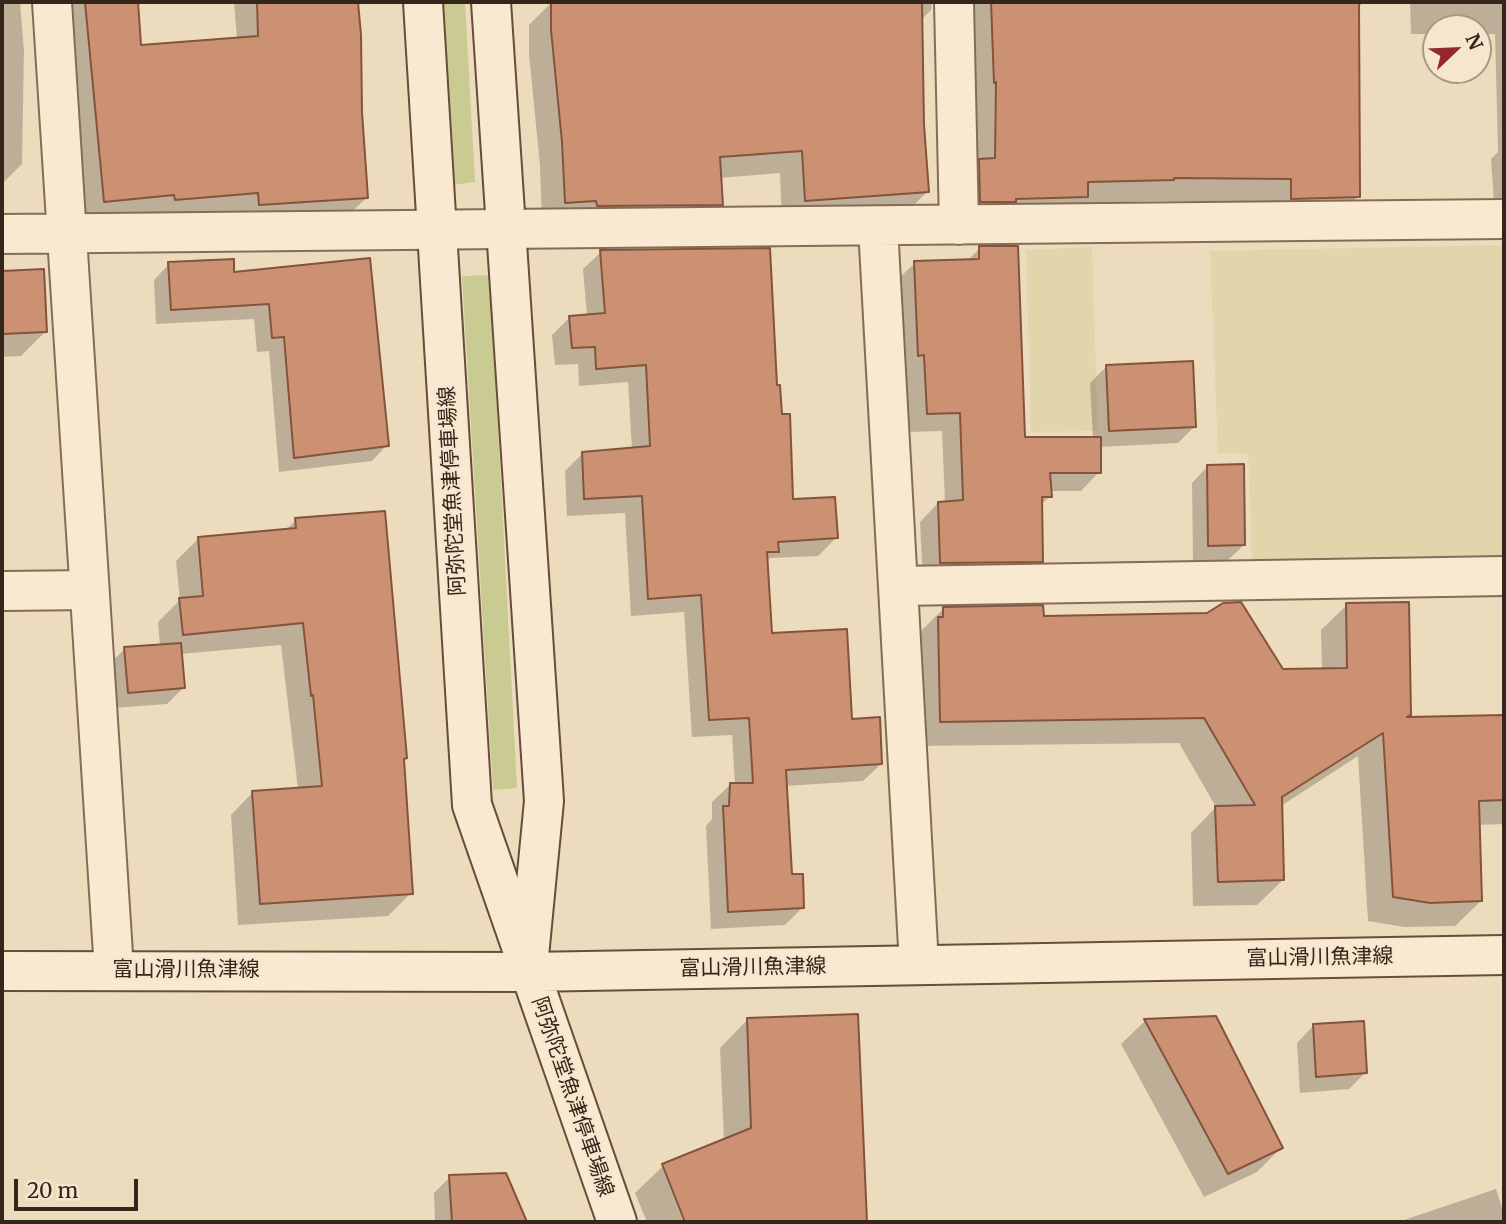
<!DOCTYPE html>
<html>
<head>
<meta charset="utf-8">
<style>
  body { margin:0 }
  #map { position:relative; width:1506px; height:1224px; overflow:hidden; background:#eddbbd; font-family:Merriweather,serif }
  canvas { display:block }
  .frame { position:absolute; inset:0; border:4px solid #34261b; pointer-events:none }
  .north { position:absolute; left:1422px; top:14px; width:70px; height:70px; box-sizing:border-box; background:#f5e6cd; border:2px solid #a89986; border-radius:50%; rotate:67deg; font-size:19px; font-weight:700; line-height:28px; text-align:center; color:#34261b }
  .north::after { content:''; display:block; margin:auto; width:24px; height:32px; background:#942730; clip-path:polygon(50% 0,100% 100%,50% 72%,0 100%) }
  .scale { position:absolute; left:14px; top:1179px; width:124px; height:32px; box-sizing:border-box; border:4px solid #34261b; border-top:0; padding-left:9px; font-size:21px; line-height:24px; white-space:nowrap; color:#34261b; -webkit-text-stroke:5px #f5e6cd; paint-order:stroke }
</style>
</head>
<body>
<div id="map">
<canvas width="1506" height="1224"></canvas>
<div class="frame"></div>
<div class="north">N</div>
<div class="scale">20 m</div>
</div>
<script>
const ctx = document.querySelector('canvas').getContext('2d');
ctx.lineJoin = 'round';
function fill(path, color) {
  ctx.fillStyle = color;
  ctx.fill(path, 'evenodd');
}
function trace(path, color, width, dash) {
  ctx.strokeStyle = color;
  ctx.lineWidth = width;
  ctx.lineCap = dash ? 'butt' : 'round';
  ctx.setLineDash(dash || []);
  ctx.stroke(path);
}
function drawText(font, color, halo, rows, align = 'center') {
  ctx.font = font + ' Merriweather,"Noto Sans JP",serif';
  ctx.lineWidth = 5;
  ctx.setLineDash([]);
  ctx.textBaseline = 'middle';
  ctx.strokeStyle = halo;
  ctx.fillStyle = color;
  for (const [text, x, y, turn = 0] of rows) {
    ctx.save();
    ctx.translate(x, y);
    ctx.rotate((+turn || 0) * Math.PI / 180);
    ctx.textAlign = isNaN(turn) ? turn : align;
    if (halo) ctx.strokeText(text, 0, 0);
    ctx.fillText(text, 0, 0);
    ctx.restore();
  }
}
const farmland = new Path2D(`
  M1504,245V559L1252,562L1248,454L1218,453L1210,251Z
  M1092,247L1098,431L1031,432L1026,250Z`);
const green = new Path2D(`
  M442,2H465L475,182L453,185Z
  M490,275L517,788L493,790L462,276Z`);
const shadow = new Path2D(`
  M2,2H20L24,51L22,164L2,184Z
  M64,2H136L140,47L237,39L234,2H357L360,112L367,197L347,217L239,224V212L156,219L85,221Z
  M552,2H1363L1357,10L1358,197L1335,220L1269,221L1268,201H1151L1078,204L958,225L942,6L932,3L931,10L920,21L922,125L928,191L905,214L782,223L780,173L720,178L722,204L699,227L542,225L540,166L529,54V25Z
  M1410,2H1504V202L1494,203L1491,159L1498,152L1495,34H1478V28H1436V34H1411Z
  M980,248L1024,439H1093L1090,383L1107,366L1194,427L1178,443L1100,447L1099,472L1081,491H1050V496L1040,506L1041,561L1022,580L923,581L920,522L938,503H945L942,431L909,432L906,373H900L896,281L915,263L967,261Z
  M601,252L775,387L792,501L836,538L818,556L770,558L766,562L770,635L851,721L881,764L863,781L785,786L790,876L803,907L785,925L711,929L706,826L712,819V802L730,785H735L732,735L692,737L684,612L631,616L625,513L567,516L565,471L583,453L632,449L628,382L579,386L578,364L555,365L552,335L570,317L587,316L583,269Z
  M369,260L387,445L372,461L279,472L269,351L257,352L254,319L156,324L154,280L169,264L233,273Z
  M43,271L45,332L21,356L2,357V273Z
  M1208,466L1244,545L1227,561L1193,562L1192,483Z
  M296,520L402,761L411,893L388,916L238,925L231,815L253,792L298,789L281,645L180,654L183,688L167,704L112,708L108,665L125,649L160,646L158,622L180,600L176,561L198,539L285,531Z
  M1347,605L1404,719L1504,716V824L1478,825L1481,901L1455,926L1404,927L1368,921L1358,756L1281,806L1283,880L1257,905L1193,906L1191,833L1216,807L1179,743L915,746L918,634L943,609L1042,618L1282,670H1322L1321,630Z
  M747,1020L865,1221L864,1222H647L635,1193L663,1166L724,1141L720,1048Z
  M1145,1021L1281,1148L1257,1172L1204,1197L1121,1044Z
  M1313,1026L1365,1073L1349,1089L1300,1093L1297,1043Z
  M505,1174L525,1222H435L434,1193L450,1177Z
  M1496,1189L1504,1214V1222H1398Z`);
const building = new Path2D(`
  M85,2H138L141,45L258,36L257,2H358L361,35L362,112L368,198L259,205L258,193L175,200L174,195L104,202Z
  M551,2H922L924,125L929,192L805,201L802,151L720,157L723,205L597,206L596,201L565,203L562,142L551,30Z
  M991,2H1359L1360,197L1291,199V179L1174,178V180L1088,182V197L1016,199V202H980L979,159L995,158L996,82L994,83Z
  M979,246H1018L1025,437H1101V473H1050L1052,497H1042L1043,562L940,563L938,502L963,500L960,413L927,414L924,355L918,356L914,261L979,259Z
  M770,248L777,385H780L782,414H790L793,499L835,497L838,538L778,542L779,552H767L772,633L847,629L852,719L880,717L882,764L786,770L792,874H803L804,908L728,912L723,806H729L730,783H753L749,718L709,720L701,595L648,599L642,496L584,499L582,452L650,446L646,365L596,369L595,347L572,348L569,316L605,313L600,250Z
  M370,258L389,446L294,458L284,337L272,338L269,304L171,310L168,262L234,259V272Z
  M44,269L47,332L2,334V271Z
  M1193,361L1196,427L1109,431L1106,365Z
  M1244,464L1245,545L1208,546L1207,465Z
  M385,511L407,758L404,759L413,894L260,904L252,791L322,786L313,695L311,696L303,623L183,635L179,598L203,596L198,537L296,528L295,518Z
  M1241,602L1283,669L1347,668L1346,603L1409,602L1411,715L1407,717L1504,715V800L1479,801L1482,901L1430,903L1393,897L1383,733L1282,797L1284,880L1218,882L1215,806L1255,805L1204,718L940,722L938,617H943V607L1043,605L1044,616L1207,613L1223,603Z
  M181,643L185,688L128,693L124,647Z
  M858,1014L867,1222H685L662,1164L751,1128L747,1018Z
  M1216,1016L1283,1148L1228,1174L1144,1019Z
  M1364,1021L1367,1073L1316,1077L1313,1024Z
  M506,1173L527,1222H452L449,1175Z`);
const minor = new Path2D(`
  M52,2L114,970
  M954,2L959,225
  M878,227L919,965
  M2,234L1504,219
  M898,586L1504,576
  M2,591L89,590`);
const secondary = new Path2D(`
  M423,2L472,805L617,1222
  M491,2L544,801L529,956
  M2,971L528,972L1504,955`);
const streetNames = [
  ["阿弥陀堂魚津停車場線",453,491,-93],
  ["富山滑川魚津線",1320,958,-1],
  ["富山滑川魚津線",753,968,-1],
  ["富山滑川魚津線",186,970],
  ["阿弥陀堂魚津停車場線",572,1097,71]
];
fill(farmland, '#e3d5ab');
fill(green, '#c9cb92');
fill(shadow, '#0003');
fill(building, '#cc9173');
trace(building, '#84533c', 2);
trace(minor, '#856c57', 42);
trace(secondary, '#674d3a', 42);
trace(minor, '#f9e9d0', 38);
trace(secondary, '#f9e9d0', 38);
drawText('21px', '#34261b', '#f5e6cd', streetNames);
</script>
</body>
</html>
